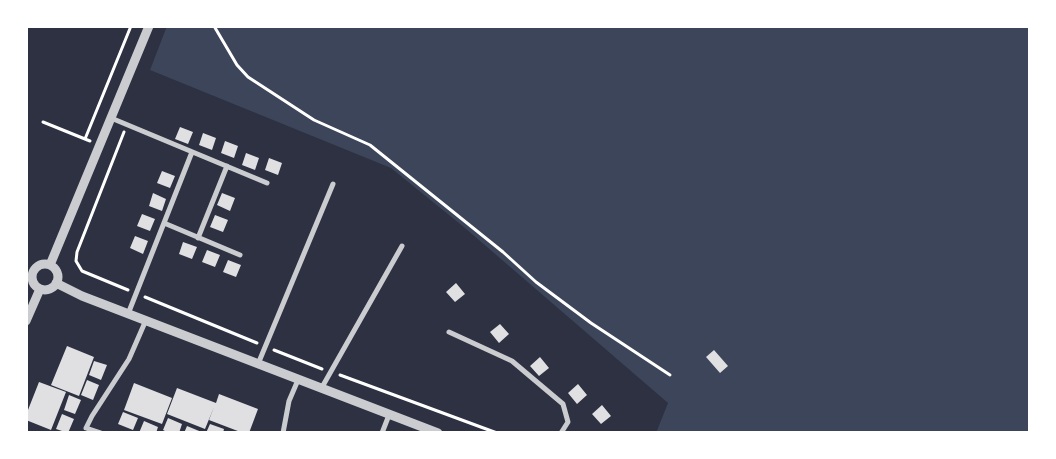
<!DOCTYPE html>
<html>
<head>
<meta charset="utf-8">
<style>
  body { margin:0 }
  #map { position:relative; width:1056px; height:459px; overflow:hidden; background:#2d3142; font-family:Helvetica,sans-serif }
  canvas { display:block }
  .frame { position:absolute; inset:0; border:28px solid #fff; pointer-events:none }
</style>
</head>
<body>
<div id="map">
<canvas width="1056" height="459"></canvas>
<div class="frame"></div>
</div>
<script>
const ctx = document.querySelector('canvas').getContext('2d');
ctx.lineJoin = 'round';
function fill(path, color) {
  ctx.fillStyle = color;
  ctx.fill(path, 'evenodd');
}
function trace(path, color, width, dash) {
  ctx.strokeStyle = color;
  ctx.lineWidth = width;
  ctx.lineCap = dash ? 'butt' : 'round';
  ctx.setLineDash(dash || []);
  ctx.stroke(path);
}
const green = new Path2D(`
  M167,26H1030V433H656L668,403L465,228L391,168L150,70Z`);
const building = new Path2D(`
  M180,127L193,132L188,144L175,139Z
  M203,133L216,138L212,150L199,145Z
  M225,141L238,146L234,158L221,153Z
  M246,153L259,158L255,170L242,165Z
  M269,158L282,163L278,175L265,170Z
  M162,171L175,176L170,188L157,183Z
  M153,193L166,199L162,211L149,206Z
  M222,193L235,198L230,211L217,205Z
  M142,214L155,219L150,231L137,226Z
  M215,215L228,220L223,232L210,227Z
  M135,236L148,241L143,254L130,248Z
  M183,242L197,247L192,259L179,254Z
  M207,250L220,255L215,267L202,262Z
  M228,260L241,265L236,277L223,272Z
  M456,283L465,294L455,302L446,292Z
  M500,324L509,334L499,343L490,332Z
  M67,346L94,357L79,396L51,385Z
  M714,350L728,366L720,373L706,357Z
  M540,357L549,368L539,376L530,366Z
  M94,361L107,365L101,380L89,375Z
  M87,380L99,385L93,400L81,395Z
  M39,382L66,392L51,430L26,420V415Z
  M134,383L172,398L162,424L124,410Z
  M578,384L587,395L577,404L568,393Z
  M177,388L216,403L219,394L258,409L249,433H243L209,420L214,407L205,429L167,414Z
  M69,395L81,400L75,414L64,410Z
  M602,405L611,416L601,424L592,414Z
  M123,412L138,418L133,430L118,424Z
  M62,414L74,419L68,433L56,429Z
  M168,418L182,424L179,433H169L163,430Z
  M144,421L158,427L156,433H139Z
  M210,424L224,429L223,433H206Z
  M187,426L204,433H184Z`);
const path = new Path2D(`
  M214,26L237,65L248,77L314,120L370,145L503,252L536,282L591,323L670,375
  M43,122L85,139
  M124,132L77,252L76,261L82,271L128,290
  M90,141L85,139L131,26
  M145,297L257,343
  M274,350L322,369
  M340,375L497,433`);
const minor = new Path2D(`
  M111,118L267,183
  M164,223L240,255
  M198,238L227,166
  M128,314L192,152
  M449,332L512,361L563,404L568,422L561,433
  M258,364L333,184
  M321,389L402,246
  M101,433L86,428L92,416L129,359L146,320
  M283,433L289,401L298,380
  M382,433L389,415`);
const tertiary = new Path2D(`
  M32 277a13 13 0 1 1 26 0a13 13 0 1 1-26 0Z
  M50,265L149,26
  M56,283L82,296L438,433
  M26,321L40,289`);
fill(green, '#3c4559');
fill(building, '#e0e0e3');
trace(path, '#fff', 3);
trace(minor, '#caccd0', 5);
trace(tertiary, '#caccd0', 9);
</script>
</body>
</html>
